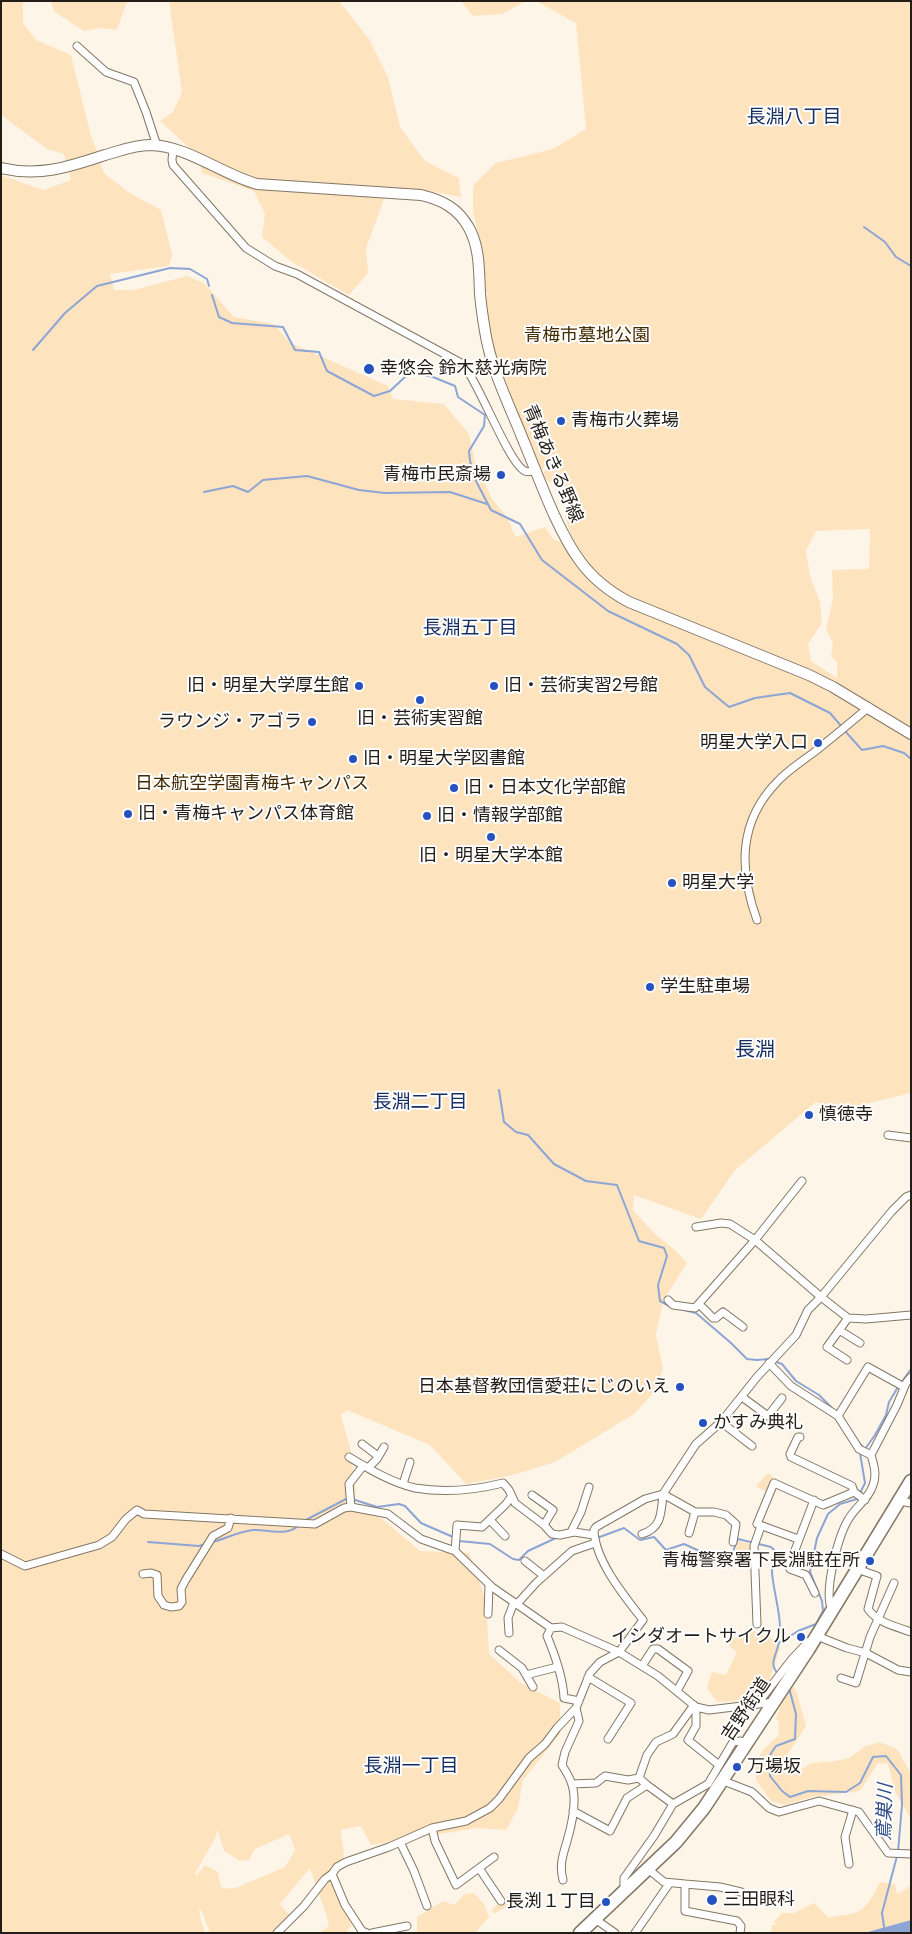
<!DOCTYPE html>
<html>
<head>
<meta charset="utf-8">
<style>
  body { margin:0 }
  #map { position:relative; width:912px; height:1934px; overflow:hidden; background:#fef5e9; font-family:Roboto,sans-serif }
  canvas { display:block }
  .frame { position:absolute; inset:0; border:2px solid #221d16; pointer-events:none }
</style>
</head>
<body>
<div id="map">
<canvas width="912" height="1934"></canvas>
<div class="frame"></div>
</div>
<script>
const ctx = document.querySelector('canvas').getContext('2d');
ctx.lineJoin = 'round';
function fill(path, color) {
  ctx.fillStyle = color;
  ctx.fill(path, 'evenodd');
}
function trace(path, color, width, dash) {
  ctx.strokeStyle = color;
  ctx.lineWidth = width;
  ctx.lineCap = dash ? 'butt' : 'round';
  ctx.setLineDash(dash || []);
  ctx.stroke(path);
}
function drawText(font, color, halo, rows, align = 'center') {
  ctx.font = font + ' Roboto,"Noto Sans JP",sans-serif';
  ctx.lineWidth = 4;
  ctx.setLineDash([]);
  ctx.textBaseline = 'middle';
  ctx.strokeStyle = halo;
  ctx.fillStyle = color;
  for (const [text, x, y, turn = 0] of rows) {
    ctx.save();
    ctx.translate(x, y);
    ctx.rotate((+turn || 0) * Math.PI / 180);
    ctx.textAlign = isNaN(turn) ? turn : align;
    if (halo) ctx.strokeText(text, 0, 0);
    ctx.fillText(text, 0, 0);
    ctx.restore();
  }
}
const green = new Path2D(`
  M1,1H23V23L36,40L71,55L90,132L104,173L128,192L161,210L172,255L169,266L110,274L114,290H134L187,276L204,283L234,317L273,324L291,343L388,386L393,399L444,404L469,434L477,472L485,483L492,499L506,516L516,537L545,527L554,540L574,545L565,517L570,488L547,481L543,475L549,462L540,472L497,358H493L484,299L488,294L484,287L483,254L473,212V186L496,163L553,149L586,129L576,23L536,1H911V1093L836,1111L816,1102L735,1170L701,1219L634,1195L633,1210L655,1234L675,1250L687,1263L663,1301L656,1335L663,1368L656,1390L634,1414L555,1462L513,1475L466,1484L430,1445L347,1410L341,1415L350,1448L356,1492L351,1507L382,1519L420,1551L469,1553L486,1601L489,1654L521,1683L560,1703V1734L523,1780L518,1808L506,1830L477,1828L371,1845L361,1826L341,1830L344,1856L332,1877L352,1926L347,1930L349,1933H319L329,1926L327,1917L310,1868L280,1904L289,1915L273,1933H210L202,1912L199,1908L200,1917L205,1933H1V175L43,190L71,180L64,154L47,149L1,115ZM870,529L869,569L832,570L833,599L826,629L833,643L831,657L837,662V678L811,661L808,644L822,623L820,602L810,576L806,551L816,531ZM217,1829L224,1851L240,1861L249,1860L255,1849L289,1834L295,1850L285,1867L238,1887L229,1889L221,1887L218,1872L205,1865L196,1876L195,1873L216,1837Z
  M50,1H130L126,4L117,30L100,28L84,31L55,12Z
  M169,1H339L369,39L388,77L400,127L425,161L459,178L461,197L429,191L385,197L366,248L368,273L349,295L292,262L262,237L265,214L254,191L202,173L198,156L160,121L173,112L182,92Z
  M461,1H526L502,14L473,16Z
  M768,1473L774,1478L768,1493L756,1486Z
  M738,1541L751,1544V1555L735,1553Z
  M754,1631L770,1637L780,1648L769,1682L748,1700L717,1702L707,1688L712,1672L726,1675L737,1652L729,1646L732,1639Z
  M793,1687L797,1693L806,1726L784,1760V1769L794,1774L811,1763L836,1761L849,1758L866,1746L880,1742L897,1749L911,1773V1815L909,1816L895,1791L888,1764L878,1763L860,1791L812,1797L784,1805L771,1801L756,1780L755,1762L763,1750L778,1736L779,1723L776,1718L782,1703Z
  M880,1882L895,1884L897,1894L911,1886V1920L864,1933H771L772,1925H776L774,1922L782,1913H794L814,1903L828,1917C862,1914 865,1912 880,1882Z
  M514,1892L516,1901L494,1914L491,1910Z
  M474,1893L484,1904L489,1917L475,1933L417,1932V1917L443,1901L454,1905L465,1894Z`);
const water = new Path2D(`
  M911,1920V1933H864Z`);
const stream = new Path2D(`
  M864,227L885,242L896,257L911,266
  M212,295L219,317L232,323L283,327L295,350L319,352L327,371L374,396L390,391L406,376L415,373L433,377L455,386L458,397L485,415L484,426L469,451L470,461L476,481L491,510L520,524L542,560L608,611L677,644L689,655L705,687L729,707L755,698L790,693L830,713L842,727
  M33,350L65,313L97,286L170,268L190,269L207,279L209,286
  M204,492L233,486L248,492L263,480L307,476L359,490L385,493L450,492L487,504
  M845,731L862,750L883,746L904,753L911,759
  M499,1090L504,1122L516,1132L528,1135L554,1164L586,1181L617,1185L639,1241L664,1248L667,1256L658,1285L660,1301L673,1308
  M680,1309L696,1313L731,1343L747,1359L757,1360L768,1359L782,1364L796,1381L819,1395L833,1409
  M901,1383L911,1369
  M858,1442L865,1449
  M865,1449L875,1435L886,1415L889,1402L898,1387
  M352,1499L377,1507L399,1504L405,1506L421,1523L453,1537
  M304,1521L348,1498
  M597,1538L624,1528L640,1540L654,1537L666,1550L684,1544L728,1564L738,1539L771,1547L774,1550C774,1558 772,1566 772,1573C774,1595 783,1620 779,1642C777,1655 768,1663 778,1674
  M459,1541L490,1544L513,1559L519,1560L528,1551L558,1537
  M148,1542L199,1546L205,1544
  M212,1542C225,1539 240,1531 253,1530C268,1529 286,1537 298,1526
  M779,1643L798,1631L816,1624L823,1611L822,1601L810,1572L817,1538L828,1514L840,1504L857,1499L865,1483L860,1453L862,1452
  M789,1688L796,1714L795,1739L776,1746L770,1755V1776L782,1791L790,1797L808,1791L846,1792L860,1783L873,1757L886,1756L901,1775L902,1805L898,1852
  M885,1933L882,1913L897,1856`);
const street = new Path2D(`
  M77,46L106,72L134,82L146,112L157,146
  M173,149L172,160L173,165L246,248L275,266L297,274L463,364C479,383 509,464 525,471C528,473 532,471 536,470
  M757,920C739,870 738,822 777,782C787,771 801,762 813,753C832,738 850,723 869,707
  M888,1135L911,1138
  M696,1227L721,1223L730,1224L755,1240L821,1297L848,1318L866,1319L911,1315
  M668,1300L673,1305L695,1308L755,1240L802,1181
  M699,1304L713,1318H716L723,1312L743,1327
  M839,1330L860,1343
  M847,1360L827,1347L848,1318
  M769,1363L791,1386L838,1416L859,1449L871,1455C874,1465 877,1475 873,1485C869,1499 855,1507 848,1520C838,1537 823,1593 832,1610
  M742,1397L768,1416L782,1398
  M838,1416L868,1367L904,1387
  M721,1422L752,1446
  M800,1437H798L790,1454L791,1457L852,1486L854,1492
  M362,1444L378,1456
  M871,1455L897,1405L906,1383L911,1377
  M349,1457C369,1469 392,1483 415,1488C444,1493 475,1490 503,1483L509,1490L515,1503L544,1525L552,1534L560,1535L574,1532L594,1535
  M368,1468L377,1459L384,1447
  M403,1484L410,1462
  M532,1495L553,1510L544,1525
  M814,1500L789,1566L790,1569L806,1575L815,1593
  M899,1501L911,1503
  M351,1507L349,1484L363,1466
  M490,1520L505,1536
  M571,1532L581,1512L589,1487
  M689,1533L695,1512
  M642,1534C662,1528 661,1513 663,1494L695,1512H714L726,1515L736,1524L733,1542
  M798,1539L757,1524L774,1483L823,1505L854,1492L865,1500
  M455,1551L457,1525L482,1527L506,1504L511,1497
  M1,1554L25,1566L99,1545L112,1537L126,1519L137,1510L144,1514L315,1524L344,1508L351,1507L388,1514L421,1539L455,1551L492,1587L551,1628L562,1627L619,1652L658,1676L696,1707V1726L688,1740L719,1765
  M525,1561L544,1576
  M857,1569L877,1576L868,1609C878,1623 895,1626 911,1632
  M143,1574L151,1573L157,1575L158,1596L164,1605L171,1607L179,1606L182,1602L181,1589L185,1581L213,1536L228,1528L231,1518
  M517,1604L536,1583L572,1551L595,1543
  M488,1614L489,1585
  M757,1624L754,1546L761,1526
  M551,1628L547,1636C555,1655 563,1677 564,1698L579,1701
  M509,1633L508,1618L514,1602
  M817,1636L847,1648L866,1653L898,1670L911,1672
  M499,1650L522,1668L533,1687
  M642,1666L653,1649H658L688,1671L677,1691
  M526,1675L557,1667
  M588,1677L631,1703L608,1739
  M841,1678L856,1683L870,1637L894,1583
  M758,1703L792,1659L808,1642
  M696,1707L709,1710L775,1702
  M639,1778L647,1755L656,1742L673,1734L694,1705
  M721,1780L752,1792L769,1808L779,1812L819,1801L859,1812L888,1853L911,1854
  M572,1784L596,1783L605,1776L628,1780L639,1778L647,1785
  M573,1811L610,1831L627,1798L647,1785L673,1804
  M432,1828L435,1841L456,1885L494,1857
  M400,1842L414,1871L427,1906
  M849,1864L845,1837L853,1810
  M479,1868L501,1901
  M648,1869L664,1882L685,1884V1911L737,1921L741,1926L740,1933
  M332,1874L345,1905L362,1931L367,1933
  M563,1880C559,1865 563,1855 567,1841C572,1824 578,1799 571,1782C569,1776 565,1770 562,1765L565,1752L579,1721L576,1708L590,1673L600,1662L619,1652L643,1620C625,1597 595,1561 594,1530L596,1527L645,1499L663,1494L696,1444L721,1422L757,1377L796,1335L808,1310L821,1297L892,1211L906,1197L911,1195
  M685,1884L720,1887L741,1892
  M624,1892V1878L654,1836L673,1804L708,1784L733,1742L740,1741L746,1744
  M595,1919L615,1933
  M277,1933L304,1906L325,1879L332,1874L337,1867L346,1862L389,1847L432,1828L466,1821L490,1808L499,1799L529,1758L545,1744L557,1728L576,1708
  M372,1933L407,1926
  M635,1933L669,1884`);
const primary = new Path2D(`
  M1,168C40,177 69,167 105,155C120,151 134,145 150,145C188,146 221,174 257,184L421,195C442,200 458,208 469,228C480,248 479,272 480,294C481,306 483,319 485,331C491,370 510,406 524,442C539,478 557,530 580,561C593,579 610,592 629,602L809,675L833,687L911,734`);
const highway = new Path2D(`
  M580,1933L676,1842L704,1808L808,1650L911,1481`);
const markers = [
  [369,369,6,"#2552c0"],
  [561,421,5,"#2552c0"],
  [501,475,5,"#2552c0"],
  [359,686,5,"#2552c0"],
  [494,686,5,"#2552c0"],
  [420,700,5,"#2552c0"],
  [312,722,5,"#2552c0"],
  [818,743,5,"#2552c0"],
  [353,759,5,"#2552c0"],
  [454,788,5,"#2552c0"],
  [128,814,5,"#2552c0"],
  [427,816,5,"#2552c0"],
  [491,837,5,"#2552c0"],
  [672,883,5,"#2552c0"],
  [650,987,5,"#2552c0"],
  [809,1115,5,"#2552c0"],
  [680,1387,5,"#2552c0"],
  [703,1423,5,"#2552c0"],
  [870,1561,5,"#2552c0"],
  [801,1637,5,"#2552c0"],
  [737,1767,5,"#2552c0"],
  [712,1900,6,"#2552c0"],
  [606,1902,5,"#2552c0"]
];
const parkNames = [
  ["青梅市墓地公園",587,336],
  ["日本航空学園青梅キャンパス",252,784]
];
const poiNames = [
  ["幸悠会 鈴木慈光病院",380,369],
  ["青梅市火葬場",571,421],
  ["青梅市民斎場",491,475,"right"],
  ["旧・明星大学厚生館",349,686,"right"],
  ["旧・芸術実習2号館",504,686],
  ["旧・芸術実習館",420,719,"center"],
  ["ラウンジ・アゴラ",302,722,"right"],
  ["明星大学入口",808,743,"right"],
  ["旧・明星大学図書館",363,759],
  ["旧・日本文化学部館",464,788],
  ["旧・青梅キャンパス体育館",138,814],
  ["旧・情報学部館",437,816],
  ["旧・明星大学本館",491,856,"center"],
  ["明星大学",682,883],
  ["学生駐車場",660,987],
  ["慎徳寺",819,1115],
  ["日本基督教団信愛荘にじのいえ",670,1387,"right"],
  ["かすみ典礼",713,1423],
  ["青梅警察署下長淵駐在所",860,1561,"right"],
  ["イシダオートサイクル",791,1637,"right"],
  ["万場坂",747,1767],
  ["三田眼科",723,1900],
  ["長渕１丁目",596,1902,"right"]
];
const streetNames = [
  ["青梅あきる野線",552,464,67],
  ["吉野街道",747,1710,-56]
];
const neighbourhoodNames = [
  ["長淵八丁目",794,118],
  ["長淵五丁目",470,629],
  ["長淵二丁目",420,1103],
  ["長淵一丁目",411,1767]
];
const waterNames = [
  ["鳶巣川",886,1812,-88]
];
const quarterNames = [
  ["長淵",755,1051]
];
fill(green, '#fee3bf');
fill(water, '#8da5d5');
trace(stream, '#8da5d5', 2);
trace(street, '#837665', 9);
trace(primary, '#837665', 12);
trace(highway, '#837665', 15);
trace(street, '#fff', 7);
trace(primary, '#fff', 10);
trace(highway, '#fff', 12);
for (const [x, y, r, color] of markers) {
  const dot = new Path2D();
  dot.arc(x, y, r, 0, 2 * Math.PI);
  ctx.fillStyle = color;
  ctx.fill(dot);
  trace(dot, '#fff', 2);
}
drawText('18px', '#432b02', '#fff', parkNames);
drawText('18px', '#221d16', '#fff', poiNames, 'left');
drawText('18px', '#221d16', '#fff', streetNames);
drawText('19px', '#172f65', '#fff', neighbourhoodNames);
drawText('italic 19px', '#324e8a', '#fff', waterNames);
drawText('20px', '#172f65', '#fff', quarterNames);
</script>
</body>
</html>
